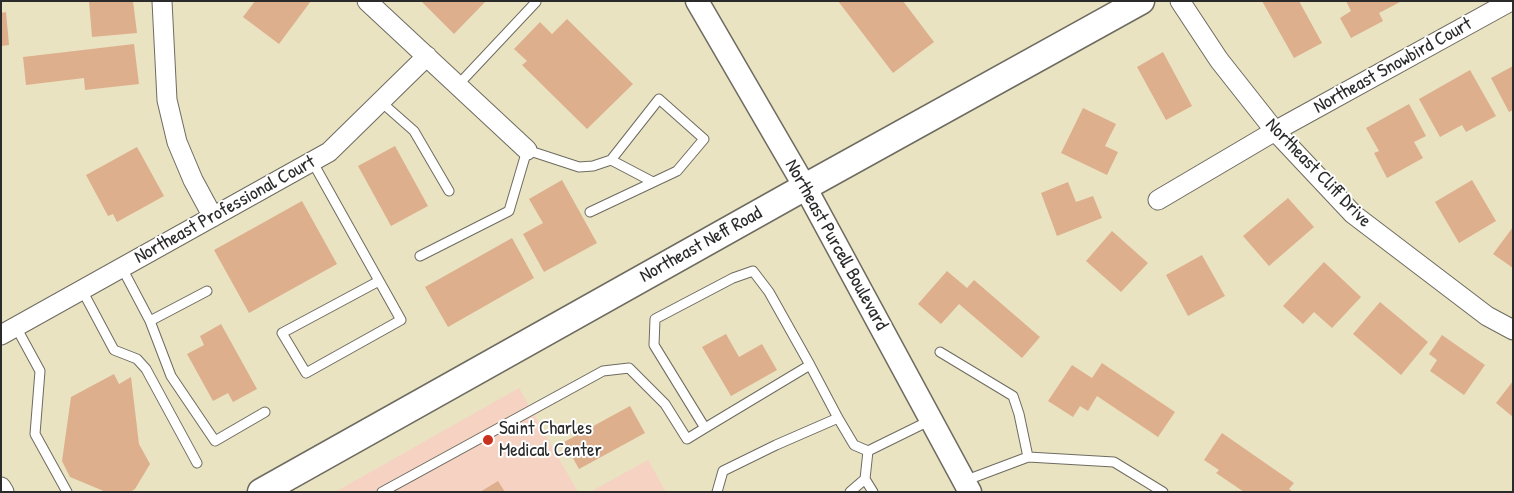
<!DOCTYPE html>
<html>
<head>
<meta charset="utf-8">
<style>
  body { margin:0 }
  #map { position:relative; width:1514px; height:493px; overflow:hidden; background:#e9e3c2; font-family:"Patrick Hand",sans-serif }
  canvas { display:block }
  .frame { position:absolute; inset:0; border:2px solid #2b2b2b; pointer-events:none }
</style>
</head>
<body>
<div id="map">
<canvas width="1514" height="493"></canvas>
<div class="frame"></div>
</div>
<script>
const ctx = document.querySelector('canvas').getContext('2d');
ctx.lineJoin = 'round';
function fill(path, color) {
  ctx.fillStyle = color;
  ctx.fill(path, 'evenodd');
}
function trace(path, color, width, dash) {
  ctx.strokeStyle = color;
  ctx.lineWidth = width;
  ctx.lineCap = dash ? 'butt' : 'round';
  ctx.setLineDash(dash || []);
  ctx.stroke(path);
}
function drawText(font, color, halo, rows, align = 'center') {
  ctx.font = font + ' "Patrick Hand",sans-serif';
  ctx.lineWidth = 4;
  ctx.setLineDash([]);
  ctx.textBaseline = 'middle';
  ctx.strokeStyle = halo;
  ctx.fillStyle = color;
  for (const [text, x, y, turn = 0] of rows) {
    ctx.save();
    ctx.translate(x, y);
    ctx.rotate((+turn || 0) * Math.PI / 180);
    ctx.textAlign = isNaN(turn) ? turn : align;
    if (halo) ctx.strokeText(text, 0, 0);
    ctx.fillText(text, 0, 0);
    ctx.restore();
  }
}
const built = new Path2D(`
  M519,388L578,492H335Z
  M648,460L666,492H590Z`);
const building = new Path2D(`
  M89,1H133L137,33L92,37Z
  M255,1H311L279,44L243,17Z
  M421,1H486L454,34Z
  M838,1H903L934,42L893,73Z
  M1262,1H1299L1322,43L1294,58Z
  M1346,1H1402L1379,13L1383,21L1351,38L1340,18L1351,11Z
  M6,12L9,45L1,46V13Z
  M567,19L633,84L587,129L522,65L527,61L514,49L540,22L552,34Z
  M134,44L139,84L85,90L84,78L26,85L23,57Z
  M1163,52L1192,106L1166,120L1137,67Z
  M1513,66V110L1509,112L1491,78Z
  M1470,70L1496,116L1466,132L1462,125L1440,137L1419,99Z
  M1409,104L1426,136L1414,142L1423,158L1387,178L1374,153L1379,151L1366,128Z
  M1083,108L1116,124L1105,146L1118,152L1107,175L1061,153Z
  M395,146L428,206L391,226L358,166Z
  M137,147L164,196L117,222L113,214L108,216L86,175Z
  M562,180L597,243L544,272L523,234L543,223L529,199Z
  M1472,180L1496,221L1459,243L1435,202Z
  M1068,182L1076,202L1093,196L1102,218L1057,236L1041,193Z
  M1288,198L1314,227L1269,266L1243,236Z
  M302,201L337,264L249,313L214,250Z
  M1513,227V268L1493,254Z
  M1112,231L1148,263L1121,292L1086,261Z
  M512,238L534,278L448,327L425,287Z
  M1202,255L1225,296L1188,316L1166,275Z
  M1324,262L1361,297L1332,328L1314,312L1303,324L1283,306Z
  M947,271L967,288L974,280L1040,337L1022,358L959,304L941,324L918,304Z
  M1380,302L1428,342L1401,375L1353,334Z
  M221,324L257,389L233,402L228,393L213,401L187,354L204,345L200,336Z
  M726,334L739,357L762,344L777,370L731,396L702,347Z
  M1442,335L1485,365L1464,395L1430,371L1437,360L1429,354Z
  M1102,363L1175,412L1158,437L1097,396L1088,411L1080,406L1073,417L1048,401L1072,365L1092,378Z
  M114,374L119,384L131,377L139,444L150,464L135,489L130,492H106L70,477L62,461L71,397Z
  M1513,381V417L1496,403Z
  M630,406L645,433L579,469L564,442Z
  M1222,433L1294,483L1289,489L1293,492H1244L1216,473L1219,470L1204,460Z
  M498,481L505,492H480Z`);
const service = new Path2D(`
  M458,85L536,2
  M380,101L414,131L449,191
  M611,160L653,182
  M312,161L401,320L306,373L282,333L379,281
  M420,256L509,211L527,150L579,167L593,166L611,160L659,99L704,139L677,171L590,212
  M122,268L150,321L171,376L215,441L265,412
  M82,290L114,350L137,359L146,369L197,463
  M150,321L207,291
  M16,327L40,371L35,434L67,492
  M940,352L1013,396L1019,414L1028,457
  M810,365L838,418L854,445L868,451L931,420
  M868,451L865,479L873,492
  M964,481L1028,457L1114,462L1163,492
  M382,492L603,371L629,368L665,404L687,439L705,428L810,365L769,292L753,271L733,278L655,319L654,345L705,428
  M717,492L723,471L776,445L838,418
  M850,492L865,479`);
const minor = new Path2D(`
  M162,1L167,100L177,142L193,180L213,217
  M367,1L527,150
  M1180,1L1219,60L1275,131L1353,214L1487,316L1513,330
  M1158,200L1275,131L1511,1
  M1,335L329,152L427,56
  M1,487L4,492`);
const tertiary = new Path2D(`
  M697,1L805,187L970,492`);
const secondary = new Path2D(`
  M261,492L805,187L1141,1`);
const markers = [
  [488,440,6,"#c8321e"]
];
const streetNames = [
  ["Northeast Snowbird Court",1393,66,-29],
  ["Northeast Cliff Drive",1318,173,46],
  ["Northeast Professional Court",225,210,-29],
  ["Northeast Neff Road",701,245,-29],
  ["Northeast Purcell Boulevard",836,245,61]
];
const poiNames = [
  ["Saint Charles",499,429],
  ["Medical Center",499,451]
];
fill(built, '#f5d2c2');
fill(building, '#deaf8c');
trace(service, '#6e6b60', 11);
trace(minor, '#6e6b60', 21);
trace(tertiary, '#6e6b60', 25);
trace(secondary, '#6e6b60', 29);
trace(service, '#fff', 9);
trace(minor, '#fff', 19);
trace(tertiary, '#fff', 22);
trace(secondary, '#fff', 26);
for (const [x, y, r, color] of markers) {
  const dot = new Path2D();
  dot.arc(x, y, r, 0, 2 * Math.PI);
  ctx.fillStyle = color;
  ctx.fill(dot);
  trace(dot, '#fff', 2);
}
drawText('19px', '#2b2b2b', '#fff', streetNames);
drawText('19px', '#2b2b2b', '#fff', poiNames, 'left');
</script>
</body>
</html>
